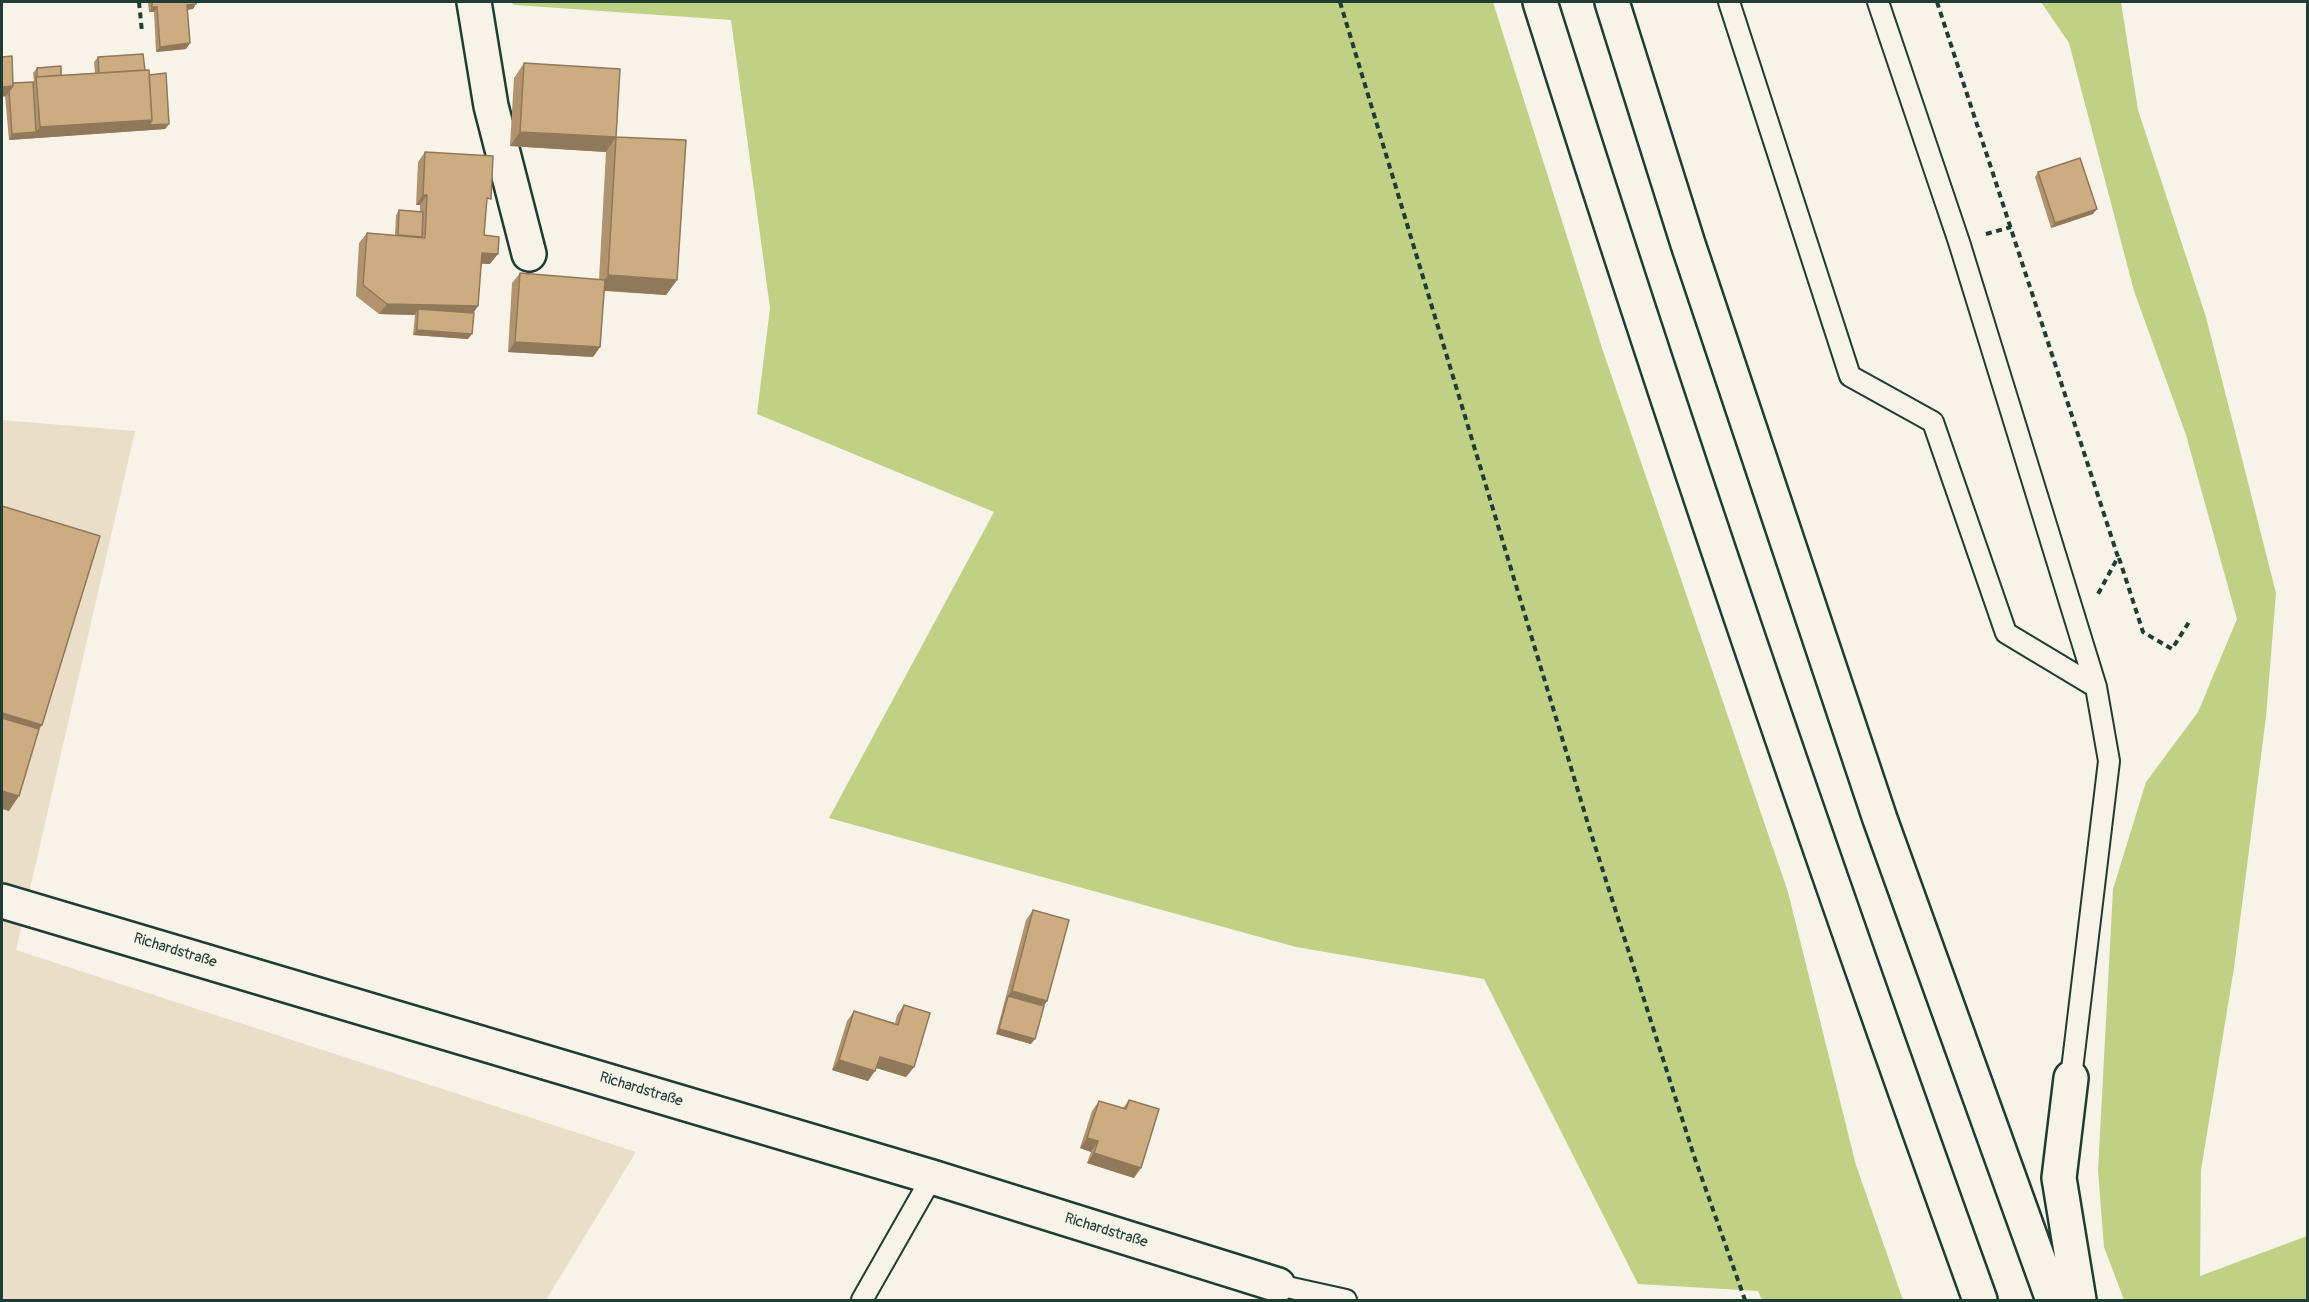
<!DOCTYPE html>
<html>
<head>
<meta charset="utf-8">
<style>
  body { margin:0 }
  #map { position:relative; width:2309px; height:1302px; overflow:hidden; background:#f7f3e8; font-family:Pangolin,sans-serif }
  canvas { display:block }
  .frame { position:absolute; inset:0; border:3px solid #1f3d34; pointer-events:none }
</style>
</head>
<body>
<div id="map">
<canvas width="2309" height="1302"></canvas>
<div class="frame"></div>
</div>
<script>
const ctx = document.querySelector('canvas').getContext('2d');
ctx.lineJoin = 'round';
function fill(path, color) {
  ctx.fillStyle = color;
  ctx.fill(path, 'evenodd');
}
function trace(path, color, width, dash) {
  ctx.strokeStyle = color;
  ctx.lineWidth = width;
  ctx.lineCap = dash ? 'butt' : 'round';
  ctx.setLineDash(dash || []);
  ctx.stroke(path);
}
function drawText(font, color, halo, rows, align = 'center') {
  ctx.font = font + ' Pangolin,sans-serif';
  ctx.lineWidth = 6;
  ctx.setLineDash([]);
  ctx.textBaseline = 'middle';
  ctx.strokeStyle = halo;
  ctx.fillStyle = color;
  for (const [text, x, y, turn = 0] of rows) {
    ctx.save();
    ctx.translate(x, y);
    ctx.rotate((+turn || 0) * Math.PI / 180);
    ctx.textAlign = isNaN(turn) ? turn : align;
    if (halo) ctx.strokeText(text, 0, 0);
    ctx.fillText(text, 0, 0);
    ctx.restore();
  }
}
const built = new Path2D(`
  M2,420L135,431L16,950L636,1152L546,1300H2Z`);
const green = new Path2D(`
  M509,2H1493L1603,351L1788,892L1856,1165L1903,1300H1762L1758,1291L1638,1284L1484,979L1296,947L829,818L994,512L757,414L770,308L731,20L515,5Z
  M2041,2H2121L2138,110L2206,317L2276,593L2266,717L2234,968L2201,1170L2200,1276L2307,1236V1300H2124L2104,1247L2098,1171L2113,889L2146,782L2198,712L2237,619L2186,435L2134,291L2069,43Z`);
const path = new Path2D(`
  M139,2L142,32
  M1340,2L1588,824L1694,1156L1745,1300
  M1937,2L2118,557L2098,594
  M1986,234L2011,227
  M2119,558L2143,632L2172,649L2189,622
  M2308,1187V1208`);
const service = new Path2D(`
  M1729,2L1850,376L1933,422L2006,633L2096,687
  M1878,2L1959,242L2096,687L2109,761L2071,1078
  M1278,1285L1346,1300
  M862,1300L932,1177`);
const minor = new Path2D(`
  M474,2L491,106L529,254
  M2,901L932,1177L1278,1285`);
const motorway = new Path2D(`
  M1540,2C1677,438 1825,870 1980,1300
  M1612,2L1688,244L1880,819L2053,1300
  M2071,1078L2059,1178L2079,1300`);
const wall = new Path2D(`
  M148,2H196L193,9L187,10L190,43L186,49L156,52L154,12H149Z
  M98,57L145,70L149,75L169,124L165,129L9,140L5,96L13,83L33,82L34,81L33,73L37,68L61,75L95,73L94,62Z
  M524,63L616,137L677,280L666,295L604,291L600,347L593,357L508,352L512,283L520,273L599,280L606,152L510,146L514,78Z
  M425,152L486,205L484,235L490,264H482L473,313L468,339L413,335L415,315L379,314L356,296L359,243L367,233L395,235L396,215L399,210L420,212V205H416L418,162Z
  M2038,172L2093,214L2051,228L2035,177Z
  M1033,910L1047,1001L1044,1006L1031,1044L996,1034L1026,920Z
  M904,1005L914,1067L906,1077L876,1068L868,1081L832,1070L847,1021L854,1011L895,1023L897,1015Z
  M1129,1100L1134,1178L1087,1163L1091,1152L1080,1148L1092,1111L1099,1101L1123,1108Z`);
const shadedWall = new Path2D(`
  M196,4L193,9L183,10L187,5Z
  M152,7H157L154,12H149Z
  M190,43L186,49L156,52L160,47Z
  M13,86L6,96L2,97V87Z
  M152,120L169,124L165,129L9,140L12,134L36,132L40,127Z
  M520,132L616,137L606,152L510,146Z
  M423,195H427L420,205H416Z
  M2097,209L2093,214L2051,228L2055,223Z
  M482,253L498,254L490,264L475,263Z
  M608,275L677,280L666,295L598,290Z
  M387,304L478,306L471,317L418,309L415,315L379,314Z
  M417,330L472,334L468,339L413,335Z
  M515,342L600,347L593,357L508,352Z
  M2,713L42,725L29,744L2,736Z
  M2,791L19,796L9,811L2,809Z
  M1012,991L1047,1001L1040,1011L1008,996Z
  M999,1029L1035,1039L1031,1044L996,1034Z
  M880,1057L914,1067L906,1077L873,1067Z
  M839,1060L875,1071L868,1081L832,1070Z
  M1087,1138L1098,1141L1091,1152L1080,1148Z
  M1094,1153L1141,1168L1134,1178L1087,1163Z`);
const building = new Path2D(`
  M152,2H196V4L187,5L190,43L160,47L157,7H152Z
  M143,54L145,70L99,73L98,57Z
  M12,56L13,86L2,87V57Z
  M524,63L620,69L616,137L520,132Z
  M61,66V75L37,77V68Z
  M149,70L152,120L40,127L36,77Z
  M166,73L169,124L149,125L152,120L149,75Z
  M33,82L36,132L12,134L9,91L13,86V83Z
  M616,137L686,140L677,280L608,275Z
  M425,152L493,156L491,199L487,198L484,235L499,237L498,254L482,253L478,306L387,304L363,285L367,233L425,238L427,195H423Z
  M2080,158L2097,209L2055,223L2038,172Z
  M399,210L423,212L422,237L398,235Z
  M520,273L605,280L600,347L515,342Z
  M418,309L474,313L472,334L417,330Z
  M2,506L100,536L42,725L2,713Z
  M2,718L39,729L19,796L2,791Z
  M1033,910L1069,920L1047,1001L1012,991Z
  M1008,996L1044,1006L1035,1039L999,1029Z
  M904,1005L930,1013L914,1067L880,1057L875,1071L839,1060L854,1011L898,1025Z
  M1129,1100L1159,1109L1141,1168L1094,1153L1098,1141L1087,1138L1099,1101L1126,1109Z`);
const streetNames = [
  ["Richardstraße",175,951,17],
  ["Richardstraße",641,1090,17],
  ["Richardstraße",1106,1231,17]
];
fill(built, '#ebdec9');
fill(green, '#c0d186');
trace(service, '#1f3d34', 24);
trace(minor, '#1f3d34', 38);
trace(motorway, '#1f3d34', 38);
trace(path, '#1f3d34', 4, [6, 4.5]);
trace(service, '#f7f3e8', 20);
trace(minor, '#f7f3e8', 33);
trace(motorway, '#f7f3e8', 33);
fill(wall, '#b1946f');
fill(shadedWall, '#90785a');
fill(building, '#ceac81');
trace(building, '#90785a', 1.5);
drawText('15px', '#1f3d34', '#f7f3e8', streetNames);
</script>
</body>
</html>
